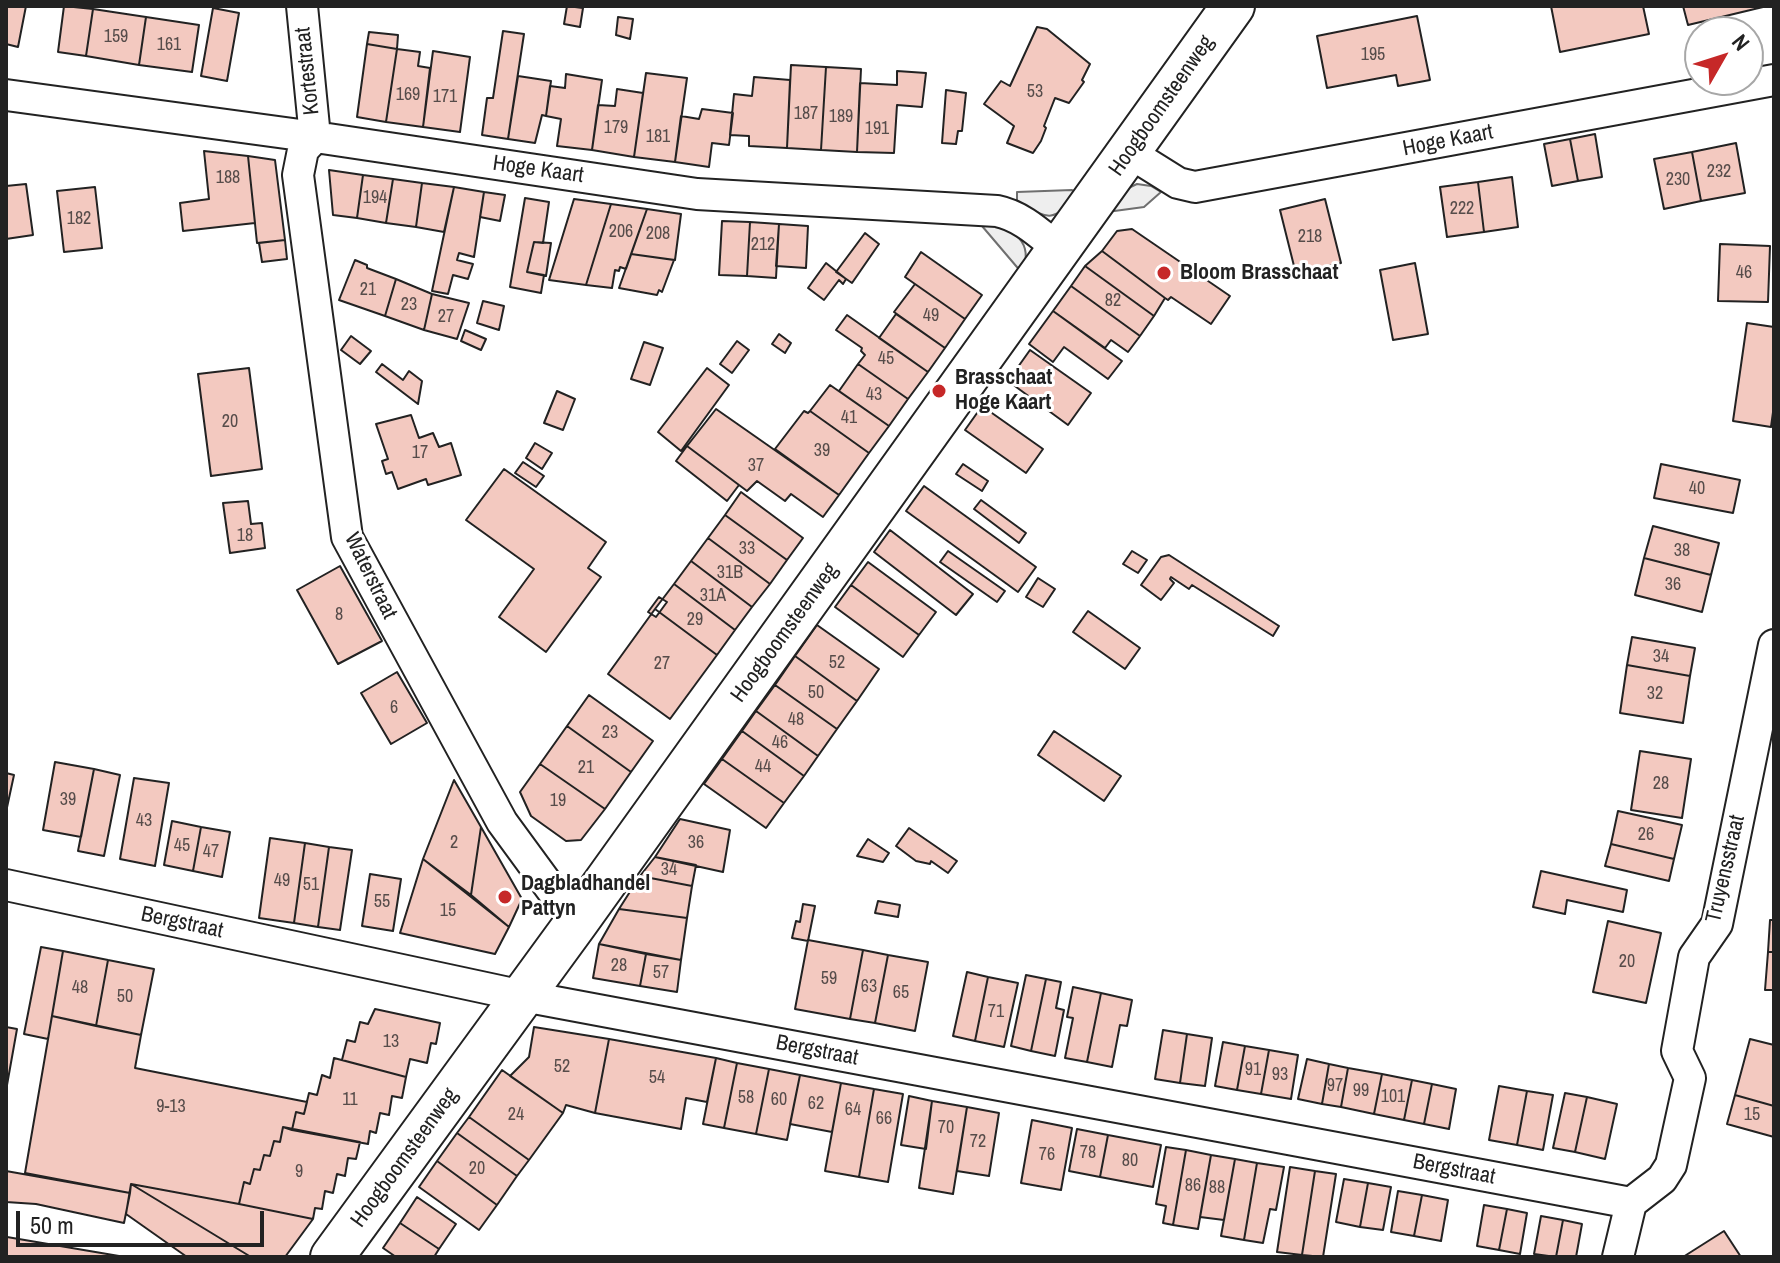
<!DOCTYPE html>
<html>
<head>
<meta charset="utf-8">
<style>
  body { margin:0 }
  #map { position:relative; width:1780px; height:1263px; overflow:hidden; background:#fff; font-family:"Archivo Narrow",sans-serif }
  canvas { display:block }
  .frame { position:absolute; inset:0; border:8px solid #222; pointer-events:none }
  .north { position:absolute; left:1684px; top:16px; width:80px; height:80px; box-sizing:border-box; background:#fff; border:2px solid #a7a7a7; border-radius:50%; rotate:51deg; font-size:22px; font-weight:700; line-height:32px; text-align:center; color:#222 }
  .north::after { content:''; display:block; margin:auto; width:28px; height:36px; background:#c62828; clip-path:polygon(50% 0,100% 100%,50% 72%,0 100%) }
  .scale { position:absolute; left:16px; top:1211px; width:248px; height:36px; box-sizing:border-box; border:4px solid #222; border-top:0; padding-left:10px; font-size:24px; line-height:28px; white-space:nowrap; color:#222; -webkit-text-stroke:6px #fff; paint-order:stroke }
</style>
</head>
<body>
<div id="map">
<canvas width="1780" height="1263"></canvas>
<div class="frame"></div>
<div class="north">N</div>
<div class="scale">50 m</div>
</div>
<script>
const ctx = document.querySelector('canvas').getContext('2d');
ctx.lineJoin = 'round';
function fill(path, color) {
  ctx.fillStyle = color;
  ctx.fill(path, 'evenodd');
}
function trace(path, color, width, dash) {
  ctx.strokeStyle = color;
  ctx.lineWidth = width;
  ctx.lineCap = dash ? 'butt' : 'round';
  ctx.setLineDash(dash || []);
  ctx.stroke(path);
}
function drawText(font, color, halo, rows, align = 'center') {
  ctx.font = font + ' "Archivo Narrow",sans-serif';
  ctx.lineWidth = 6;
  ctx.setLineDash([]);
  ctx.textBaseline = 'middle';
  ctx.strokeStyle = halo;
  ctx.fillStyle = color;
  for (const [text, x, y, turn = 0] of rows) {
    ctx.save();
    ctx.translate(x, y);
    ctx.rotate((+turn || 0) * Math.PI / 180);
    ctx.textAlign = isNaN(turn) ? turn : align;
    if (halo) ctx.strokeText(text, 0, 0);
    ctx.fillText(text, 0, 0);
    ctx.restore();
  }
}
const green = new Path2D(`
  M1137,184L1151,186L1161,192L1144,207L1107,212L1122,191Z
  M1072,190L1078,195C1051,223 1050,220 1017,201V192Z
  M985,222C1013,229 1035,241 1022,273L982,226Z`);
const building = new Path2D(`
  M6,6H26L18,47L6,44Z
  M64,6L93,9L86,56L58,52Z
  M567,6L583,8L580,27L564,24Z
  M1551,6H1643L1649,34L1560,52Z
  M1683,6H1763V7L1688,25Z
  M213,8L239,13L227,81L201,76Z
  M93,9L146,17L139,65L86,56Z
  M1417,16L1430,80L1398,86L1396,75L1327,88L1317,36Z
  M146,17L199,25L192,72L139,65Z
  M618,17L633,19L630,39L616,35Z
  M1037,27L1047,29L1090,64L1082,80L1084,82L1069,103L1055,98L1044,126L1046,128L1041,141L1033,153L1007,143L1014,126L984,104L1001,81L1010,86Z
  M503,31L524,34L508,139L482,135L487,98H493Z
  M369,32L398,35L397,49L367,44Z
  M367,44L397,49L386,122L357,117Z
  M397,49L420,52L418,66L430,68L423,127L386,122Z
  M433,51L470,57L460,132L423,127Z
  M791,65L826,67L821,150L787,148Z
  M826,67L861,69L857,152L821,150Z
  M897,71L926,73L922,107L897,105L894,153L857,152L860,83L897,85Z
  M646,73L687,78L675,162L634,157Z
  M566,74L602,80L592,150L557,146L561,119L546,116L550,86L565,88Z
  M518,76L551,81L546,116L542,115L535,143L508,139Z
  M754,77L790,80L787,148L749,146V136L730,135L734,94L752,96Z
  M617,89L643,93L634,157L592,150L598,105L615,106Z
  M946,90L966,93L962,131H958L956,144L942,143Z
  M702,109L733,113L729,145L712,143L709,167L675,162L681,116L699,119Z
  M1595,134L1602,177L1578,181L1570,139Z
  M1570,139L1578,181L1552,186L1544,144Z
  M1736,143L1745,193L1701,201L1692,152Z
  M204,151L248,156L255,223L183,231L180,203L209,199Z
  M1692,152L1701,201L1664,209L1654,159Z
  M248,156L275,160L285,240L257,243Z
  M329,170L363,175L357,218L333,215Z
  M363,175L393,179L386,223L357,218Z
  M1512,177L1518,227L1484,232L1478,182Z
  M393,179L422,183L416,227L386,223Z
  M1478,182L1484,232L1447,237L1440,187Z
  M422,183L454,187L444,232L416,227Z
  M26,184L33,235L6,239V186Z
  M95,187L102,248L64,252L57,191Z
  M454,187L484,192L474,257L459,253L457,260L473,264L468,279L453,275L448,294L432,291Z
  M484,192L505,195L500,221L480,217Z
  M525,198L549,202L543,243L534,242L527,272L544,275L541,293L510,287Z
  M574,199L611,204L586,285L549,280Z
  M1325,199L1341,263L1296,274L1280,210Z
  M611,204L647,209L626,269L620,267L619,271L615,270L612,288L586,285Z
  M647,209L681,214L675,260L631,254Z
  M722,221L750,222L747,276L719,275Z
  M750,222L779,224L776,278L747,276Z
  M779,224L808,226L806,268L776,266Z
  M1132,229L1230,296L1211,324L1171,297L1168,300L1165,298L1102,251L1117,231Z
  M865,233L879,244L852,283L836,272Z
  M285,240L287,259L262,262L259,243Z
  M534,242L551,243L546,276L527,272Z
  M1720,244L1770,246L1768,302L1718,301Z
  M1102,251L1165,298L1154,316L1085,266Z
  M921,252L982,295L965,319L905,277Z
  M631,254L674,260L662,292L659,290L657,295L619,288Z
  M355,260L367,265V268L396,279L385,316L339,300Z
  M826,263L846,279L843,284L839,280L824,300L808,288Z
  M1415,263L1428,334L1393,340L1380,270Z
  M1085,266L1154,316L1140,336L1071,286Z
  M396,279L432,294L424,330L385,316Z
  M915,284L965,319L945,348L894,312Z
  M1071,286L1140,336L1128,352L1111,340L1105,348L1053,311Z
  M432,294L469,303L457,339L424,330Z
  M483,301L504,306L499,330L477,323Z
  M1053,311L1122,361L1108,379L1064,347L1053,362L1029,344Z
  M896,314L945,348L928,372L879,338Z
  M847,315L928,372L908,399L858,364L865,355L861,351L862,348L836,330Z
  M1747,323L1774,327V405L1771,427L1733,421Z
  M465,330L486,339L481,350L461,341Z
  M779,334L791,343L785,353L772,344Z
  M351,336L371,351L360,364L341,350Z
  M737,341L749,350L732,373L720,364Z
  M644,342L663,348L650,385L631,379Z
  M1030,350L1091,393L1068,425L1008,381Z
  M382,364L403,380L409,371L422,381L418,404L376,372Z
  M858,364L908,399L889,426L839,391Z
  M249,368L262,469L211,476L198,374Z
  M707,368L729,385L681,451L658,432Z
  M830,385L889,426L869,453L810,411Z
  M557,391L575,399L563,430L544,423Z
  M982,406L1043,449L1026,473L965,430Z
  M716,409L839,495L823,517L791,494L785,501L757,481L747,491L687,446Z
  M804,411L808,413L810,411L869,453L839,495L775,449Z
  M411,415L419,438L433,433L439,447L451,443L461,475L428,485L426,479L398,489L392,472L386,474L382,461L388,459L376,424Z
  M535,443L552,453L542,469L526,458Z
  M687,446L739,485L727,501L676,461Z
  M523,462L544,476L536,487L515,473Z
  M963,464L988,481L982,491L956,474Z
  M1661,464L1740,480L1733,513L1654,498Z
  M504,469L606,542L588,568L601,577L546,652L499,617L534,569L466,520Z
  M924,486L1036,567L1018,592L906,511Z
  M741,492L803,538L787,560L725,515Z
  M981,500L1026,533L1019,543L974,509Z
  M248,501L251,524L262,523L265,548L230,553L223,503Z
  M725,515L787,560L770,584L708,538Z
  M1653,526L1719,543L1711,575L1644,558Z
  M890,530L973,594L956,615L874,552Z
  M708,538L770,584L752,607L691,561Z
  M948,551L1005,591L997,602L940,562Z
  M1132,551L1147,560L1138,573L1123,564Z
  M1169,555L1279,626L1273,636L1192,585L1189,589L1171,577L1170,579L1174,583L1161,600L1141,585L1161,557Z
  M1644,558L1711,575L1702,612L1635,595Z
  M691,561L752,607L735,630L674,584Z
  M868,562L936,612L919,635L851,585Z
  M340,566L382,641L338,664L297,590Z
  M1038,578L1055,589L1043,607L1026,597Z
  M674,584L735,630L717,655L655,609Z
  M851,585L919,635L903,657L835,607Z
  M659,597L667,602L656,617L648,612Z
  M655,609L717,655L670,719L608,674Z
  M1088,611L1140,648L1125,669L1073,632Z
  M817,625L879,669L857,701L795,656Z
  M1632,637L1695,648L1690,676L1627,665Z
  M795,656L857,701L837,729L775,685Z
  M1627,665L1690,676L1683,723L1620,713Z
  M397,672L427,723L391,744L361,693Z
  M775,685L837,729L818,756L756,711Z
  M589,695L653,741L631,772L567,726Z
  M756,711L818,756L804,776L742,731Z
  M567,726L631,772L605,809L540,764Z
  M742,731L804,776L784,803L722,759Z
  M1054,731L1121,776L1104,801L1038,755Z
  M1640,751L1691,759L1682,818L1631,810Z
  M722,759L784,803L766,828L704,784Z
  M55,762L94,769L81,837L43,830Z
  M540,764L605,809L581,840L566,841L531,816L520,792Z
  M94,769L120,775L104,856L78,851Z
  M6,773L14,775L6,812Z
  M134,778L169,783L155,866L120,859Z
  M454,780L481,827L471,895L423,859Z
  M1618,811L1682,825L1674,859L1611,844Z
  M680,819L730,830L723,872L655,857Z
  M172,821L201,827L193,871L164,865Z
  M201,827L230,832L222,877L193,871Z
  M481,827L522,899L509,927L471,895Z
  M909,828L957,861L948,873L931,861L930,864L916,861L896,846Z
  M270,838L305,843L294,923L259,918Z
  M868,839L889,853L883,862L857,856Z
  M305,843L329,847L318,927L294,923Z
  M1611,844L1674,859L1669,881L1605,866Z
  M329,847L352,850L340,930L318,927Z
  M655,857L696,865L692,886L640,876Z
  M423,859L509,927L495,954L400,933Z
  M1541,871L1627,890L1623,912L1567,900L1565,914L1533,907Z
  M370,874L401,879L393,931L362,926Z
  M640,876L692,886L687,918L619,909Z
  M878,901L900,905L898,917L875,913Z
  M803,904L815,906L808,941L792,938L796,921L800,922Z
  M619,909L687,918L681,960L599,944Z
  M1770,920H1774V952H1768Z
  M1608,921L1661,933L1646,1003L1593,992Z
  M808,940L863,950L850,1019L795,1009Z
  M599,944L646,954L640,986L593,978Z
  M41,947L63,951L48,1039L24,1034Z
  M863,950L888,955L875,1023L850,1019Z
  M63,951L108,960L96,1026L52,1016Z
  M1768,952H1774V990H1765Z
  M646,954L681,960L677,992L640,986Z
  M888,955L928,962L915,1031L875,1023Z
  M108,960L154,969L141,1035L96,1026Z
  M967,972L988,977L975,1041L953,1036Z
  M1026,975L1046,979L1031,1051L1011,1046Z
  M988,977L1018,983L1004,1047L975,1041Z
  M1046,979L1061,982L1056,1008L1064,1010L1055,1056L1031,1051Z
  M1073,987L1101,993L1087,1062L1065,1058L1073,1018L1067,1017Z
  M1101,993L1132,1000L1127,1026L1120,1025L1112,1067L1087,1062Z
  M375,1009L440,1023L436,1044L431,1043L427,1063L410,1059L406,1077L342,1060L347,1040L355,1042L360,1022L368,1024Z
  M52,1016L141,1035L135,1068L307,1102L304,1114L296,1112L292,1130L283,1127L280,1142L274,1141L270,1156L264,1155L260,1170L254,1169L250,1184L244,1182L239,1204L131,1184L130,1193L25,1173Z
  M6,1027L17,1029L7,1085H6Z
  M534,1027L609,1039L595,1113L566,1105L563,1113L510,1076L529,1057Z
  M1163,1030L1187,1034L1180,1083L1155,1079Z
  M1187,1034L1212,1038L1205,1086L1180,1083Z
  M609,1039L716,1058L707,1102L686,1098L681,1129L595,1113Z
  M1750,1039L1774,1045V1106L1735,1095Z
  M1223,1042L1245,1046L1237,1090L1215,1086Z
  M1245,1046L1269,1050L1261,1094L1237,1090Z
  M1269,1050L1298,1055L1291,1099L1261,1094Z
  M334,1058L406,1077L402,1098L392,1096L389,1115L380,1113L376,1133L370,1131L368,1144L292,1130L296,1112L304,1114L309,1093L317,1095L322,1075L330,1078Z
  M716,1058L737,1063L724,1128L703,1124Z
  M1307,1059L1329,1064L1322,1104L1298,1099Z
  M737,1063L769,1069L756,1134L724,1128Z
  M1329,1064L1348,1068L1341,1107L1322,1104Z
  M1348,1068L1382,1074L1374,1114L1341,1107Z
  M769,1069L800,1075L787,1140L756,1134Z
  M502,1070L563,1113L529,1160L469,1117Z
  M1382,1074L1412,1080L1404,1120L1374,1114Z
  M800,1075L841,1083L832,1132L790,1124Z
  M1412,1080L1432,1084L1424,1124L1404,1120Z
  M841,1083L874,1089L859,1177L825,1171Z
  M1432,1084L1456,1089L1449,1129L1424,1124Z
  M1499,1086L1527,1091L1517,1145L1489,1140Z
  M874,1089L903,1094L888,1182L859,1177Z
  M1527,1091L1553,1095L1543,1150L1517,1145Z
  M1565,1093L1587,1097L1575,1152L1553,1148Z
  M1735,1095L1774,1106V1137L1727,1124Z
  M909,1096L932,1101L926,1149L901,1145Z
  M1587,1097L1617,1104L1605,1159L1575,1152Z
  M932,1101L967,1107L953,1194L919,1188Z
  M967,1107L999,1113L989,1176L957,1171Z
  M469,1117L529,1160L517,1176L457,1133Z
  M1032,1120L1072,1128L1061,1190L1021,1183Z
  M283,1127L360,1142L356,1159L348,1158L345,1176L337,1174L333,1193L325,1191L322,1209L315,1208L313,1219L239,1204L244,1182L250,1184L254,1169L260,1170L264,1155L270,1156L274,1141L280,1142Z
  M1077,1129L1108,1135L1100,1177L1069,1171Z
  M457,1133L517,1176L497,1205L437,1161Z
  M1108,1135L1161,1145L1153,1187L1100,1177Z
  M1166,1147L1186,1150L1173,1225L1163,1223L1166,1206L1156,1204Z
  M1186,1150L1211,1155L1198,1229L1173,1225Z
  M1211,1155L1235,1159L1224,1220L1200,1217Z
  M1235,1159L1257,1163L1244,1240L1221,1236Z
  M437,1161L497,1205L479,1230L419,1187Z
  M1257,1163L1284,1167L1276,1210L1270,1209L1263,1243L1244,1240Z
  M1290,1167L1315,1171L1302,1255L1277,1252Z
  M6,1171L130,1193L124,1223L36,1204L6,1202Z
  M1315,1171L1336,1174L1323,1257L1302,1255Z
  M1344,1179L1368,1183L1360,1227L1336,1222Z
  M1368,1183L1391,1187L1383,1230L1360,1227Z
  M131,1184L251,1257H187L126,1214Z
  M131,1184L239,1204L313,1219L285,1257H251Z
  M1398,1191L1422,1195L1414,1236L1391,1232Z
  M1422,1195L1448,1200L1441,1241L1414,1236Z
  M417,1197L456,1224L439,1249L400,1223Z
  M1484,1205L1507,1209L1499,1250L1477,1246Z
  M1507,1209L1527,1213L1520,1254L1499,1250Z
  M1541,1216L1563,1220L1556,1257L1534,1254Z
  M1563,1220L1582,1224L1576,1257H1556Z
  M400,1223L439,1249L434,1257H396L383,1248Z
  M1724,1231L1741,1257H1683Z
  M7,1237L119,1256L6,1257Z`);
const street = new Path2D(`
  M302,6L315,137L303,150L298,175L347,537L502,822L576,923
  M6,95L315,137L697,194L997,211C1022,216 1041,235 1060,250
  M1130,153L1178,183L1195,187L1774,80
  M6,885L523,996L1631,1203
  M1618,1257L1631,1203L1662,1179L1671,1165L1690,1078L1677,1051L1694,957L1717,924L1774,645`);
const secondary = new Path2D(`
  M332,1257L576,923L1233,6`);
const markers = [
  [1164,273,8,"#c62828"],
  [939,391,8,"#c62828"],
  [505,897,8,"#c62828"]
];
const numberNames = [
  ["159",116,37],
  ["161",169,45],
  ["195",1373,55],
  ["53",1035,92],
  ["169",408,95],
  ["171",445,97],
  ["187",806,114],
  ["189",841,117],
  ["179",616,128],
  ["191",877,129],
  ["181",658,137],
  ["232",1719,172],
  ["188",228,178],
  ["230",1678,180],
  ["194",375,198],
  ["222",1462,209],
  ["182",79,219],
  ["206",621,232],
  ["208",658,234],
  ["218",1310,237],
  ["212",763,245],
  ["46",1744,273],
  ["21",368,290],
  ["82",1113,301],
  ["23",409,305],
  ["49",931,316],
  ["27",446,317],
  ["45",886,359],
  ["43",874,395],
  ["41",849,418],
  ["20",230,422],
  ["39",822,451],
  ["17",420,453],
  ["37",756,466],
  ["40",1697,489],
  ["18",245,536],
  ["33",747,549],
  ["38",1682,551],
  ["31B",730,573],
  ["36",1673,585],
  ["31A",713,596],
  ["8",339,615],
  ["29",695,620],
  ["34",1661,657],
  ["52",837,663],
  ["27",662,664],
  ["50",816,693],
  ["32",1655,694],
  ["6",394,708],
  ["48",796,720],
  ["23",610,733],
  ["46",780,743],
  ["44",763,767],
  ["21",586,768],
  ["28",1661,784],
  ["39",68,800],
  ["19",558,801],
  ["43",144,821],
  ["26",1646,835],
  ["2",454,843],
  ["36",696,843],
  ["45",182,846],
  ["47",211,852],
  ["34",669,870],
  ["49",282,881],
  ["51",311,885],
  ["55",382,902],
  ["15",448,911],
  ["20",1627,962],
  ["28",619,966],
  ["57",661,973],
  ["59",829,979],
  ["63",869,987],
  ["48",80,988],
  ["65",901,993],
  ["50",125,997],
  ["71",996,1012],
  ["13",391,1042],
  ["52",562,1067],
  ["91",1253,1070],
  ["93",1280,1075],
  ["54",657,1078],
  ["97",1335,1086],
  ["99",1361,1091],
  ["101",1393,1097],
  ["58",746,1098],
  ["11",350,1100],
  ["60",779,1100],
  ["62",816,1104],
  ["9-13",171,1107],
  ["64",853,1110],
  ["24",516,1115],
  ["15",1752,1115],
  ["66",884,1119],
  ["70",946,1128],
  ["72",978,1142],
  ["78",1088,1153],
  ["76",1047,1155],
  ["80",1130,1161],
  ["20",477,1169],
  ["9",299,1172],
  ["86",1193,1186],
  ["88",1217,1188]
];
const streetNames = [
  ["Kortestraat",308,71,-96],
  ["Hoogboomsteenweg",1162,106,-55],
  ["Hoge Kaart",1448,141,-11],
  ["Hoge Kaart",538,170,8],
  ["Waterstraat",370,576,64],
  ["Hoogboomsteenweg",785,633,-54],
  ["Truyensstraat",1726,869,-77],
  ["Bergstraat",182,923,12],
  ["Bergstraat",817,1051,11],
  ["Hoogboomsteenweg",405,1158,-54],
  ["Bergstraat",1454,1170,11]
];
const poiNames = [
  ["Bloom Brasschaat",1180,273],
  ["Brasschaat",955,378],
  ["Hoge Kaart",955,403],
  ["Dagbladhandel",521,884],
  ["Pattyn",521,909]
];
fill(green, '#eee');
trace(green, '#6f6f6f', 2);
fill(building, '#f3c9c0');
trace(building, '#222', 2);
trace(street, '#222', 34);
trace(secondary, '#222', 46);
trace(street, '#fff', 30);
trace(secondary, '#fff', 42);
for (const [x, y, r, color] of markers) {
  const dot = new Path2D();
  dot.arc(x, y, r, 0, 2 * Math.PI);
  ctx.fillStyle = color;
  ctx.fill(dot);
  trace(dot, '#fff', 3);
}
drawText('18px', '#564c4a', null, numberNames);
drawText('22px', '#222', '#fff', streetNames);
drawText('bold 22px', '#222', '#fff', poiNames, 'left');
</script>
</body>
</html>
